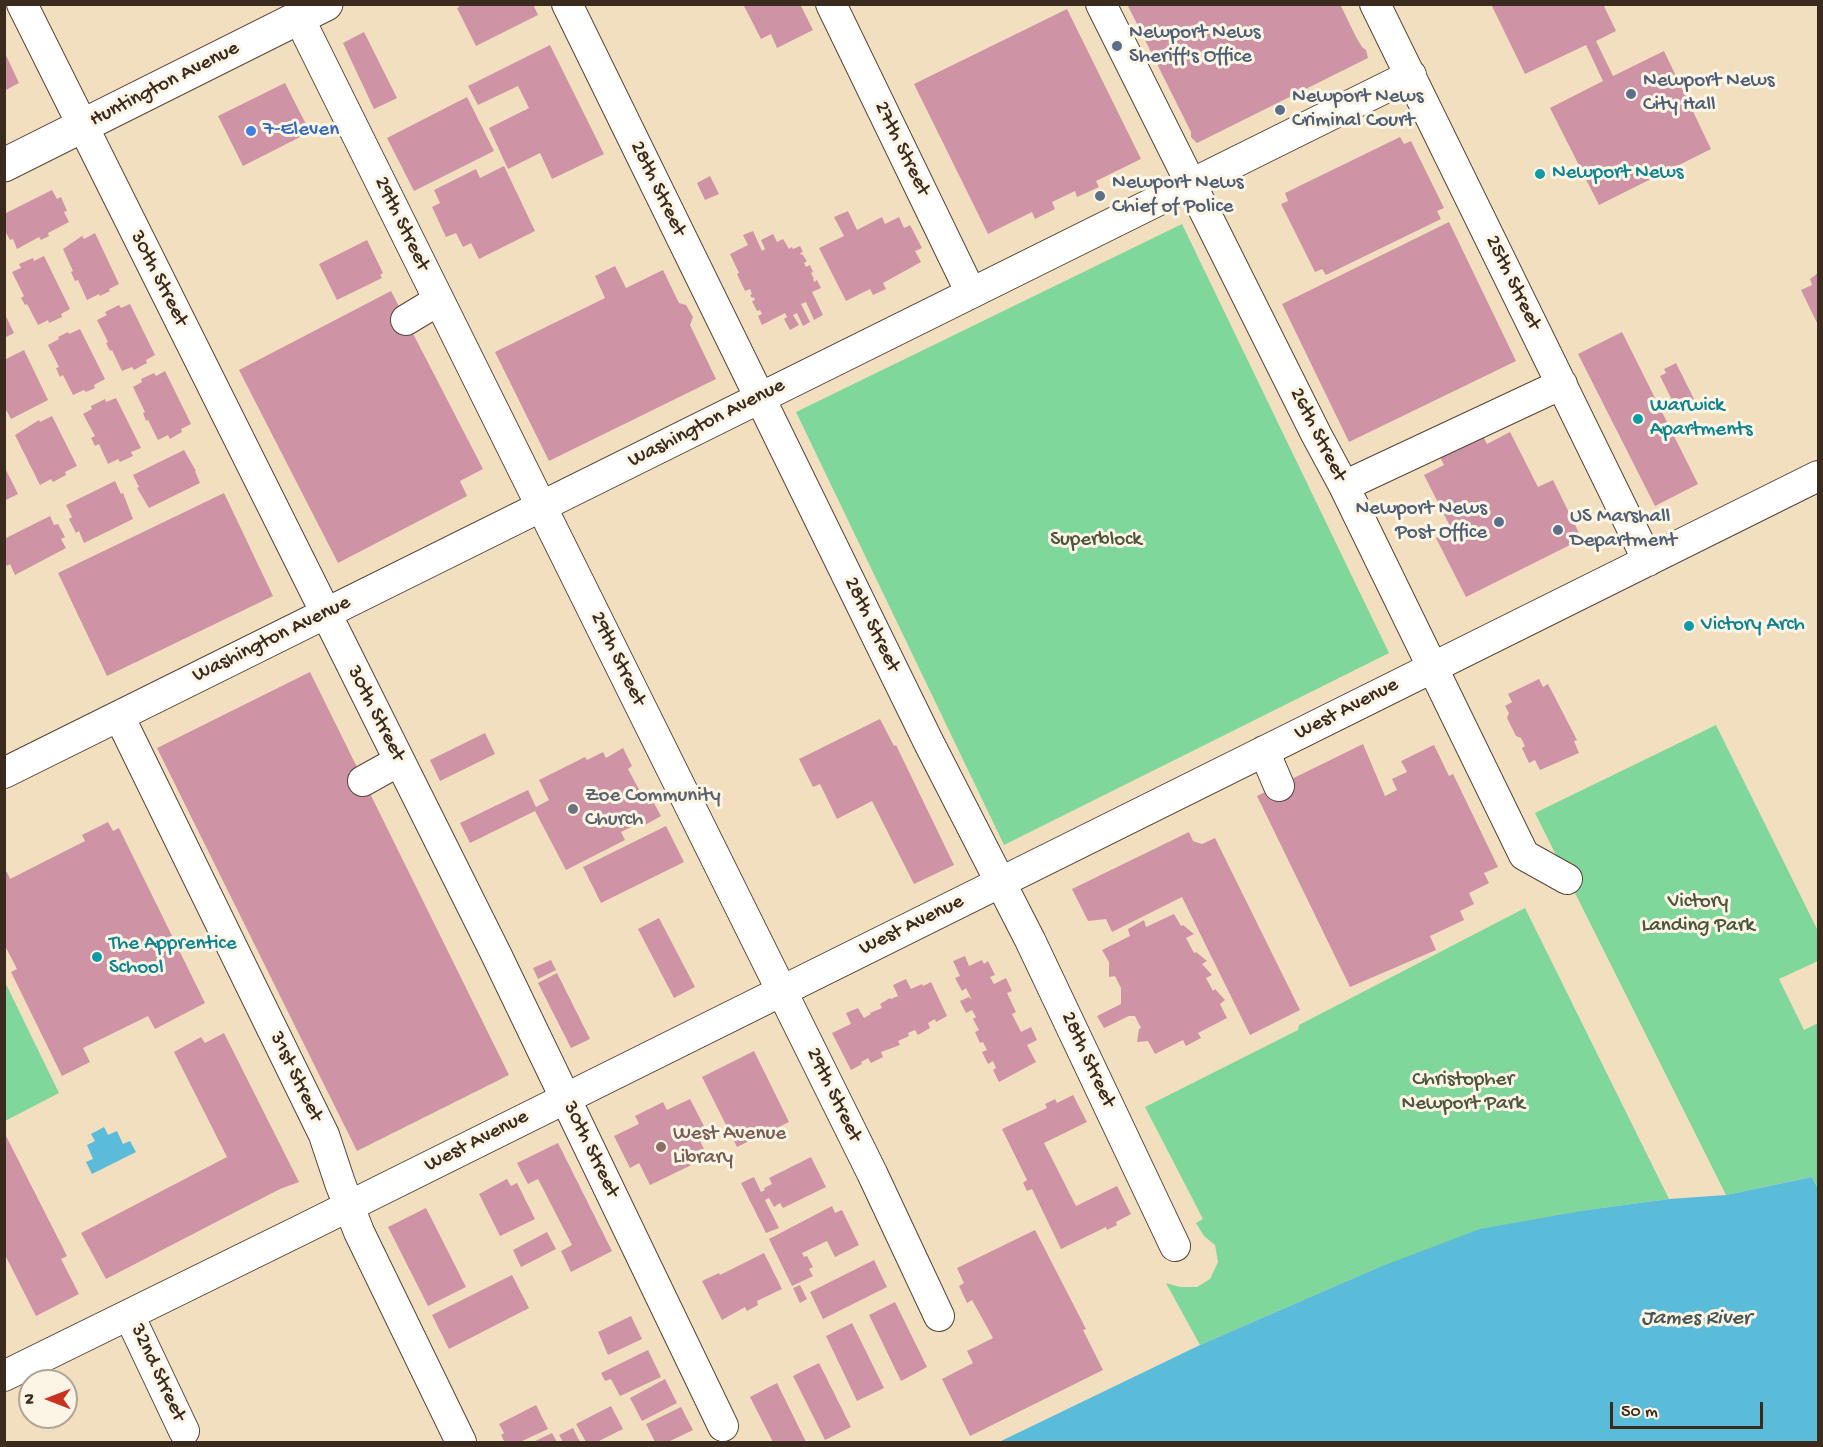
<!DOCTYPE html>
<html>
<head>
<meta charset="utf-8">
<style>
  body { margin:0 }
  #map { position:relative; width:1823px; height:1447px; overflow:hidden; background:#f2dfc0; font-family:"Gochi Hand",sans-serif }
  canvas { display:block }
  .frame { position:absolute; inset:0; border:6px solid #3b2a1e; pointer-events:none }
  .north { position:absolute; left:18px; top:1369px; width:60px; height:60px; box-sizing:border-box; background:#fcf5e5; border:2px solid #afa495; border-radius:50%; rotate:270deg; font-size:16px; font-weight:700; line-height:24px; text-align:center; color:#3b2a1e }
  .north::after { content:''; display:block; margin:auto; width:21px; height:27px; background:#c8321e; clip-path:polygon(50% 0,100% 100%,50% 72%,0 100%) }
  .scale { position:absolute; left:1610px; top:1402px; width:153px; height:27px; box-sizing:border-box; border:3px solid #3b2a1e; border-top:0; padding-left:8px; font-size:18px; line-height:21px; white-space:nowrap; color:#3b2a1e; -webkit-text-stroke:4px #fcf5e5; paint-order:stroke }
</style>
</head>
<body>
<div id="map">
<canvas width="1823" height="1447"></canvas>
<div class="frame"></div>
<div class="north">N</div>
<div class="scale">50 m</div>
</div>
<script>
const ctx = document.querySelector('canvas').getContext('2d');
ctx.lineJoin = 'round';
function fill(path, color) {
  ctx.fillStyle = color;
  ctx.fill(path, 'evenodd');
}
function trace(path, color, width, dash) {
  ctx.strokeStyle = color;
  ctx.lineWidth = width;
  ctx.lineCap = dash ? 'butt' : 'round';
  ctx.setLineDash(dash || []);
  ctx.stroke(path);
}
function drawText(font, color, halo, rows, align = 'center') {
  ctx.font = font + ' "Gochi Hand",sans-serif';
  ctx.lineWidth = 6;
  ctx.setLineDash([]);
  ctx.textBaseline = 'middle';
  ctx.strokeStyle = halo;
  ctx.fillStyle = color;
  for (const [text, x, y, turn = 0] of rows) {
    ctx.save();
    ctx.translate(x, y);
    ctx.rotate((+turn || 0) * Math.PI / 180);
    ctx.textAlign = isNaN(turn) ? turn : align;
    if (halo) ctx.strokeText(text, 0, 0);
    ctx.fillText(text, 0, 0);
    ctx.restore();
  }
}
const green = new Path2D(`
  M1182,224L1389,653L1004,845L796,412Z
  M1716,725L1818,931V961L1779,979L1804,1030L1818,1023V1189L1812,1177L1726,1195L1535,813Z
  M1525,908L1669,1199L1587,1210L1377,1268L1200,1345L1166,1283L1180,1287H1197L1210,1279L1218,1262L1215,1245L1204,1236L1196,1223L1203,1219L1145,1107L1298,1030L1299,1025Z
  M5,982L59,1093L5,1121H4Z`);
const water = new Path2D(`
  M104,1127L108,1135L117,1131L123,1144L130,1141L136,1152L92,1174L86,1162L93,1159L87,1145L95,1141L91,1134Z
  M1812,1177L1818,1189V1442H999L1200,1345L1377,1268L1480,1229L1587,1210L1669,1199L1726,1195Z`);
const building = new Path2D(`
  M458,4H533L538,15L476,46L457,8L459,7Z
  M743,4H800L813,30L777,48L771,34L761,39Z
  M1127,4H1340L1356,37L1362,47L1366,50L1368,58L1197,143L1191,137V132Z
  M1491,4H1603L1616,31L1596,41L1613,76L1664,51L1711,149L1599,205L1550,108L1603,81L1586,45L1525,74Z
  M1067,9L1141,159L1096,181L1099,187L1077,197L1075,191L1052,202L1055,209L1035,219L1032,212L988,234L914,84Z
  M364,32L397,98L374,109L343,43Z
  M550,45L604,154L552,179L540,153L508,169L489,128L529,108L518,86L478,105L468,86Z
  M4,51L19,83L4,91Z
  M285,83L310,132L243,166L218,116Z
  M467,97L494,151L414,191L387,138Z
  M1400,137L1404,144L1411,141L1444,208L1437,211L1441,219L1326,275L1322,269L1315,272L1281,204L1288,201L1285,193Z
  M504,166L535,231L479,259L471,243L463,247L456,233L446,237L432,207L440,203L434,190L476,169L480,178Z
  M710,176L719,194L705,200L697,183Z
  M52,190L57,199L61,197L67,211L64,212L69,222L48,233L49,236L41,240L39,237L17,249L13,239L10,240L4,229V214Z
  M848,211L857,230L882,217L885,224L899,217L904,228L910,225L922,248L915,251L921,262L883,283L886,289L873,295L870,289L846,301L819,248L844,236L834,217Z
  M1449,222L1516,361L1349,442L1282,304Z
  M753,231L762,251L765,249L761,240L773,234L777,242L783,239L789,249L792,247L793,249L800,246L803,252L800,253L801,255L802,254L807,261L804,263L806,267L810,265L813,272L811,273L814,279H813L814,282L817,280L821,288L812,292L823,315L814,320L806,302L801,304L810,322L803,326L797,313L793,315L799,325L790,330L784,319L787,317L785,313L762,325L758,316L762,314L760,310L757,311L752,301L755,300L754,297L752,298L750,295L752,294L750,289L745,291L737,274L739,273L730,254L748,245L743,235Z
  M95,233L119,284L109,289L110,291L100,296L99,294L87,300L78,280L75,281L71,272L73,271L63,249L82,236L84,239Z
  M367,240L383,273L380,275L382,278L337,300L319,264Z
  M44,256L70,309L61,314L62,317L49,323L48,320L38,325L27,304L25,305L21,298L24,296L12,272L21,268L19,264L33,258L34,261Z
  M615,266L626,288L663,270L679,303L686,305L693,317L690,325L716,379L549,461L495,352L605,298L595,276Z
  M1818,273V325L1801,290L1812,285L1810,279Z
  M391,291L483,469L460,481L467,496L338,563L239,370Z
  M130,304L155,355L146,360L147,363L134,370L132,367L122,371L112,350L110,351L106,343L108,342L97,320L107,315L105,312L119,305L121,308Z
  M4,312L14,333L4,338Z
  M80,329L105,379L94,385L95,388L86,392L84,390L73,395L63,375L60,377L56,368L59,367L48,345L59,339L58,337L68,332L69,334Z
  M1622,332L1698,484L1655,506L1578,354Z
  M24,350L48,400L11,419L4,406V360Z
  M1676,363L1694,399L1676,408L1660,376L1666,373L1664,369Z
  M165,371L191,424L181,429L182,432L170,439L168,435L158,440L148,420L146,421L143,413L145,412L133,387L142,382L141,379L154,373L156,376Z
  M116,398L141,448L131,452L133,456L120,462L118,459L108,464L99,444L95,446L91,438L95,436L83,414L92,409L91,406L105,399L106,402Z
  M52,416L77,466L65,472L66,475L53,482L51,479L40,485L15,435L39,420L40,422Z
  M1481,432L1487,444L1510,432L1538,487L1553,480L1582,539L1466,597L1436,538L1452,530L1424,475L1444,465L1438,453Z
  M184,450L196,471H195L200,483L149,508L137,488L139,487L133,475Z
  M4,466L18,494L4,501Z
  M115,481L121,494L123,493L133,519L84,543L79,531L76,533L69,519L72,517L66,505Z
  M224,493L273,596L107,676L58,573Z
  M50,516L54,525L58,524L65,537L61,539L66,548L15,575L10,564L7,566L4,561V539Z
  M310,672L509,1075L357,1151L157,748Z
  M1539,679L1543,687L1548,684L1577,740L1574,741L1579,753L1540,770L1535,760L1529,763L1522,748L1525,746L1521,738L1516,736L1507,718L1509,713L1505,706L1512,702L1508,694Z
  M880,719L894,746L896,745L954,865L914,884L872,801L837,819L820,784L813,787L799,759Z
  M485,733L495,754L440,781L430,760Z
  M1363,744L1385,796L1397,790L1392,779L1407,772L1401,761L1434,745L1449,776L1453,774L1498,867L1484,873L1489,883L1469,893L1474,904L1460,911L1464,920L1430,936L1436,950L1350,987L1257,796Z
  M623,748L632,766L628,769L644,799L650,796L661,816L645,825L643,821L621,832L625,840L566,870L535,811L470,843L460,823L528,790L536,807L549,800L539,780L585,757L587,760L603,752L606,758Z
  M108,822L113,831L119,828L205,1003L155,1029L148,1016L83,1048L90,1062L62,1076L11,972L17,969L4,944V873L7,872L10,879L85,841L82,835Z
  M666,826L684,862L601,903L583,867Z
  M1189,832L1193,841L1202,844L1215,838L1300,1010L1250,1035L1182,897L1112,932L1106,919L1088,921L1072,889Z
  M1174,914L1181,926L1183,925L1194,934L1186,938L1194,953L1196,952L1207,961L1202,964L1212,975L1206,978L1213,991L1215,989L1225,1000L1220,1004L1227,1018L1198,1033L1201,1038L1186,1046L1183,1040L1155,1054L1148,1041L1137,1042L1139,1029L1141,1028L1135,1016H1129L1104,1028L1097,1016L1121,1004V988L1115,976L1109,977V962L1102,950L1130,936L1128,929L1144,920L1146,927Z
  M659,918L695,987L674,998L638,929Z
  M965,956L969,966L982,960L984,964L988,961L995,975L990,977L994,984L1006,978L1012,991L1007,993L1016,1012L1012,1014L1021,1032L1031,1027L1037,1040L1027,1045L1036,1062L999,1082L993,1070L996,1068L993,1061L988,1064L982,1052L987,1050L983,1042L980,1043L975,1032L979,1030L973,1019L976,1017L972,1010L966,1013L960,1001L969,997L972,1000L966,988L962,991L955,978L960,976L953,961Z
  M551,960L556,970L538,979L533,968Z
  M557,973L590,1039L571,1048L538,983Z
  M906,979L911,989L922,984L923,986L931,982L947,1016L936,1022L935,1019L928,1023L930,1028L918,1035L915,1030L908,1033L909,1036L898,1041L900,1045L881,1052L883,1057L871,1063L868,1058L861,1062L862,1064L851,1070L832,1033L851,1024L846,1013L858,1008L864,1018L871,1014L870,1013L882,1008L880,1004L890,998L891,999L898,996L893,985Z
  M224,1033L299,1182L280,1189L106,1279L81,1233L227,1157L174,1052L201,1037L205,1043Z
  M754,1051L789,1122L737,1147L702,1077Z
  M1073,1095L1087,1122L1044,1143L1076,1206L1117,1186L1131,1214L1116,1222L1117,1225L1107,1230L1106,1227L1061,1249L1032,1189L1027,1191L1023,1183L1027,1180L1002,1129L1047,1108L1045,1104L1055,1099L1057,1103Z
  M690,1099L706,1130L697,1135L708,1157L650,1185L639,1163L630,1168L614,1136L639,1124L635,1116L663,1102L667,1110Z
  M4,1132L67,1256L61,1259L79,1294L36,1316L4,1253Z
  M558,1143L612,1251L571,1272L561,1251L572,1245L538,1179L528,1184L517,1163Z
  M811,1157L826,1187L783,1208L780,1203L774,1207L769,1198L765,1200L779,1228L766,1233L741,1183L754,1177L761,1192L765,1190L764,1188L772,1184L769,1178Z
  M507,1179L511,1186L517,1183L535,1219L500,1236L479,1194Z
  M832,1206L835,1213L842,1210L859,1245L835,1257L827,1241L802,1253L804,1257L807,1256L813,1267L809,1269L813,1276L792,1286L769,1239Z
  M426,1208L466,1287L428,1306L388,1227Z
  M1035,1230L1086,1329L1083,1330L1103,1370L970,1436L942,1379L973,1363L967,1351L993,1338L972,1300L967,1303L959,1286L964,1283L957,1268Z
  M547,1232L556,1249L521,1267L513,1250Z
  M764,1253L782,1289L757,1301L758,1305L747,1311L745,1307L722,1320L702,1281L719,1273L720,1275Z
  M874,1260L887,1287L823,1319L810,1292Z
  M512,1275L529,1308L449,1349L432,1315Z
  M800,1285L807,1299L800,1303L793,1288Z
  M895,1302L927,1367L901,1381L869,1315Z
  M631,1316L642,1339L608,1355L598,1332Z
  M852,1323L884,1388L857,1401L826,1336Z
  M648,1350L661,1377L620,1396L611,1379L605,1381L601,1373Z
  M819,1363L851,1427L825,1440L793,1376Z
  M665,1379L677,1403L642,1421L630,1398Z
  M777,1383L806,1442H773L750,1397Z
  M536,1405L548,1429L520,1442H509L504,1441L501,1435L504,1433L499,1424Z
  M611,1406L623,1429L597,1442H586L576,1424Z
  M681,1407L693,1430L668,1442H655L646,1424Z
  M573,1428L580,1442H563L559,1435Z
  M552,1433L557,1442H533Z`);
const minor = new Path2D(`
  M22,4L496,954L723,1426
  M567,4L929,743L1030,940L1175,1246
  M831,4L971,293
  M1101,4L1316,434L1344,486L1524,855L1567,879
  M1375,4L1648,561
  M299,18L872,1173L939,1316
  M406,320L439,300
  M1344,486L1562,384
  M119,716L324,1135L340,1183L359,1232L461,1442
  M1264,751L1279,786
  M4,773L1411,75
  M363,781L399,761
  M129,1315L184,1431
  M4,1376L305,1228L1818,476`);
const major = new Path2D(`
  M4,165L326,4`);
const markers = [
  [1117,46,6,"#5c6f8a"],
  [1631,94,6,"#5c6f8a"],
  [1280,110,6,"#5c6f8a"],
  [251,131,6,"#3f7fe0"],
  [1540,174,6,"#0f9aa8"],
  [1100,196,6,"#5c6f8a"],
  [1638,419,6,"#0f9aa8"],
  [1499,522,6,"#5c6f8a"],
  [1558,530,6,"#5c6f8a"],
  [1689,626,6,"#0f9aa8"],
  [573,809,6,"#6b7280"],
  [97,957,6,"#0f9aa8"],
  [661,1147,6,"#8d6e63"]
];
const serviceNames = [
  ["Newport News",1129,34],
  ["Sheriff's Office",1129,58],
  ["Newport News",1643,82],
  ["City Hall",1643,106],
  ["Newport News",1292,98],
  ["Criminal Court",1292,122],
  ["Newport News",1112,184],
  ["Chief of Police",1112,208],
  ["Newport News",1487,510,"right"],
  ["Post Office",1487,534,"right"],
  ["US Marshall",1570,518],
  ["Department",1570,542]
];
const streetNames = [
  ["Huntington Avenue",165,85,-27],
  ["27th Street",901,149,64],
  ["28th Street",657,189,64],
  ["29th Street",401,224,64],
  ["30th Street",158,279,63],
  ["25th Street",1512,283,64],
  ["Washington Avenue",707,424,-27],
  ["26th Street",1317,435,63],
  ["28th Street",871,625,64],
  ["Washington Avenue",272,640,-26],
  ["29th Street",617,659,64],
  ["West Avenue",1347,710,-27],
  ["30th Street",375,714,63],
  ["West Avenue",912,926,-26],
  ["28th Street",1087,1060,65],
  ["31st Street",295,1077,64],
  ["29th Street",833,1095,64],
  ["West Avenue",477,1142,-27],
  ["30th Street",590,1150,64],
  ["32nd Street",157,1373,65]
];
const shopNames = [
  ["7-Eleven",263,131]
];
const cultureNames = [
  ["Newport News",1552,174],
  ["Warwick",1650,407],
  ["Apartments",1650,431],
  ["Victory Arch",1701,626],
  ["The Apprentice",109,945],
  ["School",109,969]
];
const parkNames = [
  ["Superblock",1096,541],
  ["Victory",1698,903],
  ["Landing Park",1698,927],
  ["Christopher",1463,1081],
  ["Newport Park",1463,1105]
];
const worshipNames = [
  ["Zoe Community",585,797],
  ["Church",585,821]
];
const educationNames = [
  ["West Avenue",673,1135],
  ["Library",673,1159]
];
const waterNames = [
  ["James River",1696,1320]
];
fill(green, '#80d79b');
fill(water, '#5bbcda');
fill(building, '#cf93a6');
trace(minor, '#564536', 32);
trace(major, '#564536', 35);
trace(minor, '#fff', 30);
trace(major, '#fff', 33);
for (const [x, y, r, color] of markers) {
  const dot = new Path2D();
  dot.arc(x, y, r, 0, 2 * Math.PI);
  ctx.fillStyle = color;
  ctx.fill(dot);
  trace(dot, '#fcf5e5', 2);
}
drawText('21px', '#4e5e75', '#fcf5e5', serviceNames, 'left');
drawText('21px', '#3b2a1e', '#fcf5e5', streetNames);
drawText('21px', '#366cbe', '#fcf5e5', shopNames, 'left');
drawText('21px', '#0d838f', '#fcf5e5', cultureNames, 'left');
drawText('21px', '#4c553d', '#fcf5e5', parkNames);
drawText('21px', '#5b616d', '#fcf5e5', worshipNames, 'left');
drawText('21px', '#785e54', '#fcf5e5', educationNames, 'left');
drawText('italic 22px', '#455656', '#fcf5e5', waterNames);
</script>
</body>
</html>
